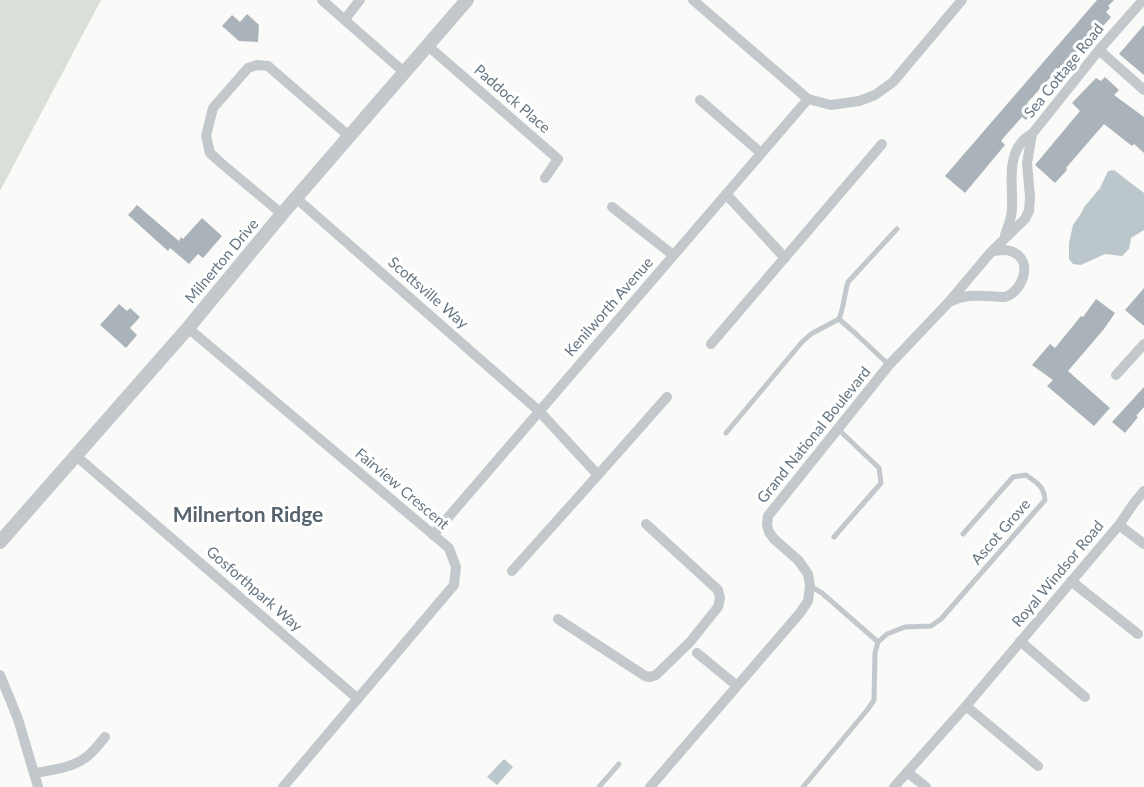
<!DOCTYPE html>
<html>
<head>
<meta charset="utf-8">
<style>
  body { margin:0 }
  canvas { display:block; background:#fafaf8 }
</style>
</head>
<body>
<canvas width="1144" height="787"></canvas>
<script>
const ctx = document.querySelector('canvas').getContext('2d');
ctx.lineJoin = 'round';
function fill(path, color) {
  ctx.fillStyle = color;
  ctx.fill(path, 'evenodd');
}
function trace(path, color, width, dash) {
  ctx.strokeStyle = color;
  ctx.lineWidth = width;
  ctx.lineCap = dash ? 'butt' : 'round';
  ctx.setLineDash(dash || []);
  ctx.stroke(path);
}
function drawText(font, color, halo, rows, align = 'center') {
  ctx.font = font + ' Lato,sans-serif';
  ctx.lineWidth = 6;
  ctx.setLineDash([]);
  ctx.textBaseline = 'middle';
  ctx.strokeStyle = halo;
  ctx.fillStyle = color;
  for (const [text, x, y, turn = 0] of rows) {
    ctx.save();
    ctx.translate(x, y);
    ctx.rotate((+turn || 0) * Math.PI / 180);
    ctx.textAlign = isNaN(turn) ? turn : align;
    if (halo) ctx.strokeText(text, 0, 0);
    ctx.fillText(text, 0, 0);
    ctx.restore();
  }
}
const green = new Path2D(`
  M0,0H101L0,191Z`);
const water = new Path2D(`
  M1114,170L1144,193V230L1131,238L1129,249L1122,256L1105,254L1081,265L1073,264L1069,259V243L1073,225L1080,215L1085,206L1100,188L1108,171Z
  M504,759L513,767L497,785L487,777Z`);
const building = new Path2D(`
  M1097,0H1114L1108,6L1110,8L1106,12L1111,17L1095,35L1096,36L1080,54L1082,55L1072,66L1069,62L1062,71L1059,68L1027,103L1035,110L1026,120L1022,117L1005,136L1001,141L1005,145L965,193L945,176Z
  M247,14L259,25L258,42L239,41L222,26L232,15L240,22Z
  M1144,25V75L1119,54Z
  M1105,77L1119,90L1114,95L1144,117V153L1134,144L1132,146L1104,124L1066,168L1067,170L1055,183L1035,165L1080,111L1072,103L1096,78L1101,81Z
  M137,205L179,241L181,237L183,239L202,218L222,236L203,258L198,254L189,264L170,248L168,251L128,215Z
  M1144,288V326L1125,310Z
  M1096,299L1115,313L1104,329L1068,371L1110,408L1094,426L1047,386L1053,380L1032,365L1050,344L1055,348L1081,316L1083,317Z
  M119,304L127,311L130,308L140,317L130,328L137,335L126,348L100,325Z
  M1144,387V407L1136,416L1138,417L1125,433L1112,422Z`);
const service = new Path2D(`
  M839,319L855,333L889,365
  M726,433L802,342L811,334L839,319C844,307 844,295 848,282L897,229
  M834,537L881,483L879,468L838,429
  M810,586L822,593L878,642
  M599,787L619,764
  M803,787L868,709L874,700L875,653L878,642L887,634L905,627L931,626L941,619L1045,500C1044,486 1037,483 1026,475L1013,477L963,534`);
const minor = new Path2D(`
  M322,0L405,73
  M693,0L808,99L831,105L859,101L875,95L893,82L962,0
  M345,19L360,0
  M428,46L558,159L545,178
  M1099,50L1144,90
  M700,100L761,153
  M726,194L785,258
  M296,198L539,411L598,475L667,397
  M612,207L673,255
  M282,214L221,163L210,153L206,136L213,108L248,68L257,65L268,66L350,137
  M1005,235C1008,226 1012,218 1012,208C1013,188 1007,160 1021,143C1024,139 1028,136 1032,134L1099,50L1143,0
  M949,302C970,292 984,297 1005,297C1022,292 1033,263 1015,253C1008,249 998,250 991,252
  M188,328L449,548L456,567L454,585L283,787
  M711,344L882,144
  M1116,375L1144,344
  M75,455L358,699
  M1144,491L1134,503L1119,525L1144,544
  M433,535L808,99
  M512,571L598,475
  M1071,581L1138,634
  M558,619L645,676L650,677L656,675L690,642L718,607L720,598L718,590L646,524
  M1020,641L1085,697
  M697,653L736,685
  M0,675L18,719L38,787
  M966,706L1038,766
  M907,772L926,787
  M35,773C52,770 71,768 85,758C93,753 99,744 105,737
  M650,787L800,613L808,601L810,586L808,574L798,560L774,539L769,532L767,525L768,516L889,365L948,303L991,252L1025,219L1029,211L1030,197L1027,163L1032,134
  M894,787L966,706L1119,525`);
const tertiary = new Path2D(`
  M0,542L188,328L282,214L467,0`);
const streetNames = [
  ["Sea Cottage Road",1064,71,-51],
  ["Paddock Place",512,99,41],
  ["Milnerton Drive",222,261,-50],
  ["Scottsville Way",428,293,41],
  ["Kenilworth Avenue",609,307,-49],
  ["Grand National Boulevard",814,435,-51],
  ["Fairview Crescent",402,489,40],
  ["Ascot Grove",1001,532,-49],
  ["Royal Windsor Road",1058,574,-50],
  ["Gosforthpark Way",254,589,41]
];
const districtNames = [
  ["Milnerton Ridge",248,515]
];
fill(green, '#dadfd7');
fill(water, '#bbc7cb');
fill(building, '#aab3b9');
trace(service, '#c3c8cc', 5);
trace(minor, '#c3c8cc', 10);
trace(tertiary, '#c3c8cc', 14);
drawText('15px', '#657683', '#fff', streetNames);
drawText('bold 21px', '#57646e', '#fff', districtNames);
</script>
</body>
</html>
